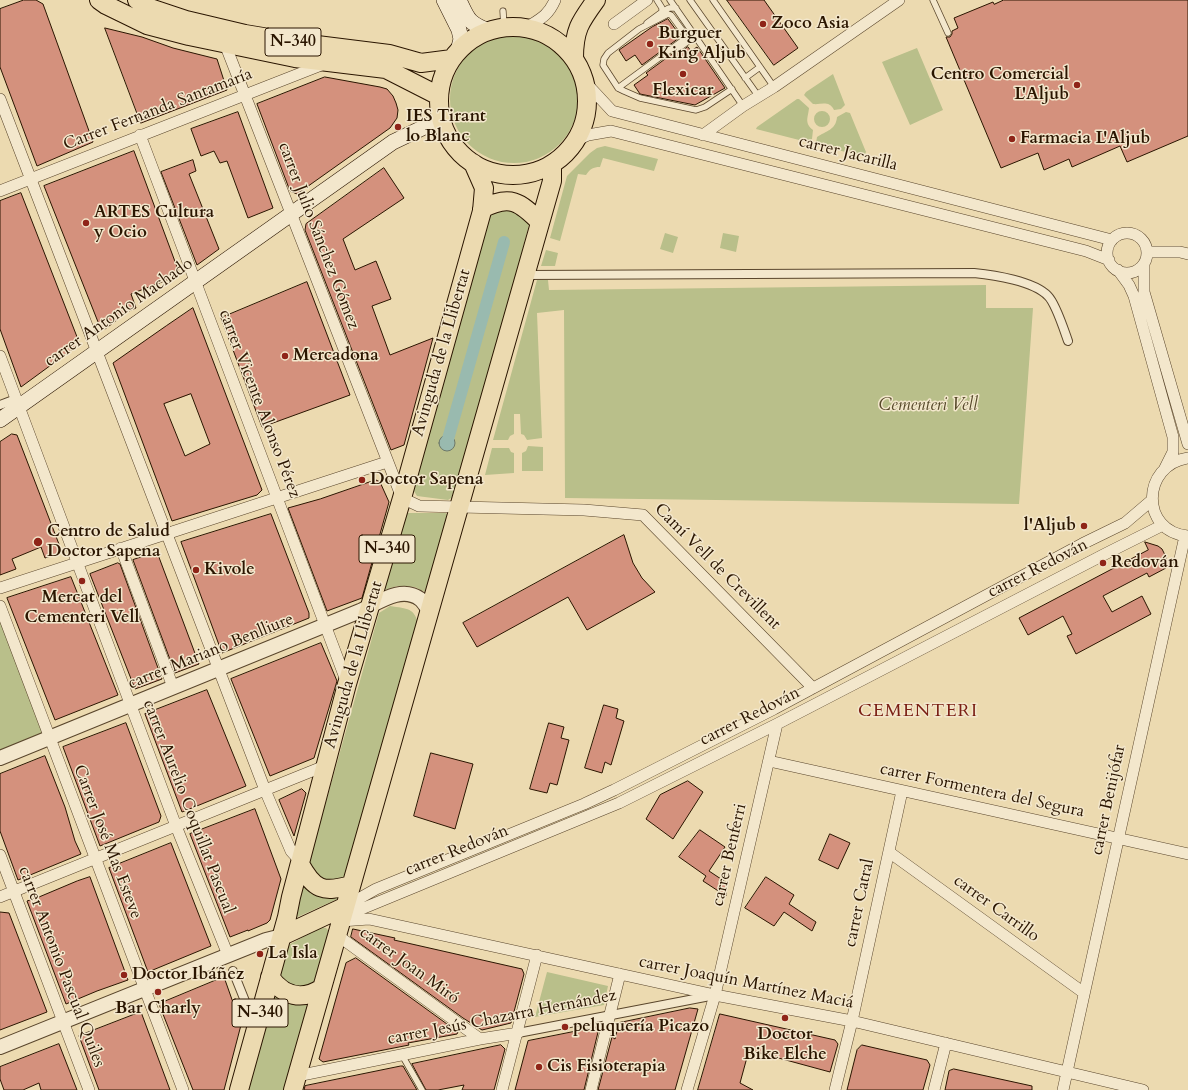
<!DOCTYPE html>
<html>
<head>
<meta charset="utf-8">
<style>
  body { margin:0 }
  canvas { display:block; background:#ecdab0 }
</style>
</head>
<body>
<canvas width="1188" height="1090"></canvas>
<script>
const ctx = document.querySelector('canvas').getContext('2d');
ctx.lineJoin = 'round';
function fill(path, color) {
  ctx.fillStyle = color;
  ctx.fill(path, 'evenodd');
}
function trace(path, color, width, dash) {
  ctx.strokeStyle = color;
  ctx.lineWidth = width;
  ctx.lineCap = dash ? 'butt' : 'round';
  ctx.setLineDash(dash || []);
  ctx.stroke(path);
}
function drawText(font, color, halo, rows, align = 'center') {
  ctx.font = font + ' Cardo,serif';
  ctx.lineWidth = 3;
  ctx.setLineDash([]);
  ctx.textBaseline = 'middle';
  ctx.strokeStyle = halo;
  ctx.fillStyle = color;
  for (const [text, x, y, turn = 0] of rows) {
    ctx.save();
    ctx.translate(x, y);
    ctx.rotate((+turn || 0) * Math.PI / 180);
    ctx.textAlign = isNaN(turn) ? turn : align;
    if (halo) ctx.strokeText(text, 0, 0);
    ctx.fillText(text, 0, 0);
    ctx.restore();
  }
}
const green = new Path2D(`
  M450 99a64 64 0 1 1 128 0a64 64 0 1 1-128 0Z
  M917,48L943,110L910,125L882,62Z
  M833,74L845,105L841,109L834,110C829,100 821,105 813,104L804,95L806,92Z
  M797,99H799L809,108C808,118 804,123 813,130L812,139L807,142L756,129L757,127Z
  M814 119a8 8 0 1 1 16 0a8 8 0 1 1-16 0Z
  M846,112L850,113L866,152L864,156H862L817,145L816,143L817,137C826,131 836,130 837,117Z
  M605,146L658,159L654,171L603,158L600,167C593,167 590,169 586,175L578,174L560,241L550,238L567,176L590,153L597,148Z
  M496,205L525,213L529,225L456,495L448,500L417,496L412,488L490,212Z
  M665,233L678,237L673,253L660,249Z
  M723,233L739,236L736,252L720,248Z
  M546,250L558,253L555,266H541Z
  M537,280H548L549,290L986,285V308H1033L1019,504L565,498L564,310L537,313L542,438L527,440L524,435L521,434L520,414H514V434L510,436L508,440H493Z
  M528,446L543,447V471H522V453L526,451Z
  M492,448H509L511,452L514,453V473L485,475Z
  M407,513H446L449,518L427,593L415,587L397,586L384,590Z
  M0,606L50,737L0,758Z
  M390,606C408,609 414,607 419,626L349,874L342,882L319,884L308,866L379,613Z
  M303,878L342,897L293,919Z
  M321,927L326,928L329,931L318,984L306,992L277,980L287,946Z
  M547,972L608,986L604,1005L535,1017Z
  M273,987L313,999L288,1090H246Z`);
const water = new Path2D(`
  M439 443a8 8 0 1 1 16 0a8 8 0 1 1-16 0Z`);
const canal = new Path2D(`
  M448,439L504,242`);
const building = new Path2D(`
  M24,0H36L43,4L93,142L37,166L0,67V9Z
  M727,0H764L798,48L774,65Z
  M1004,0H1188V136L1127,162L1120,146L1072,167L1069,159L1044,170L1038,153L1001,168L946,37H950L952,34V31L958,28L954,18L993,2L994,4Z
  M668,19L679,34V38L642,65L635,55L626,61L619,50L652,27Z
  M105,28L142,37L173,48L217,59L227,90L141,123Z
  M688,47L691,51L697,47L725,88L695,105L640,94L634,85L648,75L646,73L676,51L680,52Z
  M325,77L380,87L387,89L393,96L396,103L398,110L397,118L390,128L297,194L290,191L257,104Z
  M238,112L273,208L248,218L227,161L220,163L214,151L201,156L191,129Z
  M134,151L180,275L131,294L136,308L129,311L105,329L100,327L44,186Z
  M193,160L196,171L189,174L219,249L197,265L161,172Z
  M384,168L404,198L343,239L355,270L376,261L391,299L372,306L390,355L433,338L404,445L391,450L305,230L306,224Z
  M21,193L79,342L77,346L21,387L0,329V201Z
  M307,282L350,395L262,427L221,318Z
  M193,308L262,490L257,495L172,521L113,363L166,326ZM191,394L210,444L185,456L164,404Z
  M12,434L17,435L62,552L45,558L41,547L12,559L16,569L0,575V442Z
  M376,480L380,482L389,502L362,598L327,611L288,508L320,499Z
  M271,514L309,613V618L222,653L181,542Z
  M624,535L633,563L642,578L655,592L587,630L568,597L477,647L463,623Z
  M1145,542L1158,546L1162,549L1166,557V568L1149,577L1147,573L1103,596L1112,612L1142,596L1151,614L1076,654L1067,636L1072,634L1063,616L1028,635L1019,618L1148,550Z
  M157,552L199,664L175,673L133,560Z
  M118,563L120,564L162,679L135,689L90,574Z
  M71,577L118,695L55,720L7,598Z
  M321,643L337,681L314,758L270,776L231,679Z
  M207,690L246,786L182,812L145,714Z
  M604,705L618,709L616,718L624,721L611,765L605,762L602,773L585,768Z
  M126,723L161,816L159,822L100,846L63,747Z
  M549,723L564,727L561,738L569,740L557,785L550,783L547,793L530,789Z
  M431,753L473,764L455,829L414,816Z
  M45,756L65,807L75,841L81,854L18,880L0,831V774Z
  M688,781L703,792L673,839L646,819L660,795Z
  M302,789L306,793L294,836L279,800Z
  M255,809L281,879L270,920L267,923L248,931V930L230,937L190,834Z
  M700,830L725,847L709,871L727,883L726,896L703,881L706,876L679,857Z
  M830,834L850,843L838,869L819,860Z
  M171,843L211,946L148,972L109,868Z
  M90,877L128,980L97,991L66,1004L27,901L39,897L77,881Z
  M766,877L794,895L789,904L816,922L812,931L784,912L774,926L745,908Z
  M0,912L9,913L47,1012L0,1030Z
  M353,929L395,938L394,940L522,969L524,974L511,1023L482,1030L463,1018L351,937Z
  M356,958L458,1032L457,1034L408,1043L409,1045L323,1062L319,1059L346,963Z
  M224,977L241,1025L224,1090H193L159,1004Z
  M690,1008L698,1009L675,1090H598L612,1037L615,1039L619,1023Z
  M141,1012L170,1090H99L79,1036Z
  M720,1014L835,1040L838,1044L830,1072L749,1050L740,1083L753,1090H698Z
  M598,1027L599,1028L584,1090H515L528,1041Z
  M59,1044L77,1090H41L39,1083L23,1090H4L0,1079V1067Z
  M501,1045L505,1049L494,1090H462L464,1085L438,1090H426L412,1064Z
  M862,1045L927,1060L930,1065L923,1090H847L857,1050Z
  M401,1066H403L417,1090H304L305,1086Z
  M954,1069L1032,1086V1090H945L949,1071Z`);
const service = new Path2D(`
  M670,0L695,36
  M690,0L759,97
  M713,0L774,87
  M933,0L948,33
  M503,11L504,28
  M662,12L669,8H676
  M647,23L662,12V8L657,0
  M679,48L695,36L743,106
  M745,78L760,67
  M618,88L682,41L684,36L682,30L671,15L668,14L639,29L608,53L604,59L603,65L618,88L624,91L640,98L696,110L705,107L732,89
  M402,1055L422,1090`);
const pedestrian = new Path2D(`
  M525,275L974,273C994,275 1034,281 1048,296C1056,304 1064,330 1068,341
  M0,405L16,399
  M233,971L249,1011L259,1014
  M518,1033L710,996`);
const minor = new Path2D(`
  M614,24L647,0
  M526,28C540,19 548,16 555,0
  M225,44L402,498L419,506L584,510L643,515L813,688
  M586,83L612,111L1112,240
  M0,99L265,790L291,851L300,861
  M140,135L347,683
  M703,135L743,106L774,87L899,0
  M577,140L588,135L611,131L1086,251L1109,260
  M0,191L324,64
  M1107 253a20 20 0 1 1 40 0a20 20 0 1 1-40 0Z
  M1148,252H1180L1188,254
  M1144,265V292L1188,444
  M1118,270L1129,285L1134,296L1173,437V452L1165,468
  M0,356L176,826L228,955
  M1188,458C1141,465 1140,532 1188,536
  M121,548L173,687
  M0,588L387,462
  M0,606L183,1090
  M769,761L1188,854
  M889,852L1084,993
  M0,855L89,1090
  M0,897L327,765
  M344,907L376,889L584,804L614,790L774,709L1082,544L1125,523L1152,500
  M342,917L619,803L777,724L1107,553L1163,525
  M341,921L369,919L715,995L852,1021L1143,1090
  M337,935L480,1039
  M297,1076L480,1039L518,1033
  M502,1090L537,955
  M591,1090L620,974
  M687,1090L715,995L777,724
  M835,1090L852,1021L902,791
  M934,1090L946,1043
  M1063,1090L1185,536`);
const tertiary = new Path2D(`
  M0,758L360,611C378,603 401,585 420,599C424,602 427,608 429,611
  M0,1047L266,940L282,936`);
const secondary = new Path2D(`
  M444,0L459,30L461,39L458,51
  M459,0C468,19 468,23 489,31
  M0,420L393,142L441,119`);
const trunk = new Path2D(`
  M99,0L106,5L147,25L189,36L295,58L386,69L439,96
  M137,0L147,7L186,20L245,34L293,42L389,54L421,63L452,59
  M439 101a74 74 0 1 1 148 0a74 74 0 1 1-148 0Z
  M574,58C574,30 580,22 596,0
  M482,209C510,194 520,202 540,222
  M300,864C314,890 323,893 351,885
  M282,936L344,907
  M270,977C284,997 302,1001 322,988
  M239,1090L287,917L291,897L347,684L402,498L482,211L484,188L473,163
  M293,1090L552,181V164`);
const markers = [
  [763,24,4,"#8f2418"],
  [650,44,4,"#8f2418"],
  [683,74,4,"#8f2418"],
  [1077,85,4,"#8f2418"],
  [398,127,4,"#8f2418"],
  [1012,139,4,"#8f2418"],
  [86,223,4,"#8f2418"],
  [285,356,4,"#8f2418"],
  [362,480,4,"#8f2418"],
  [1084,526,4,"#8f2418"],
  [38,542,5,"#8f2418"],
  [1103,563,4,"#8f2418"],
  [196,570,4,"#8f2418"],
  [82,581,4,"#8f2418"],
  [260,954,4,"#8f2418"],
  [124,975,4,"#8f2418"],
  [158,992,4,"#8f2418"],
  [785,1018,4,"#8f2418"],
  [565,1027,4,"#8f2418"],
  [539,1067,4,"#8f2418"]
];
const shields = [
  [293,42,56],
  [387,549,56],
  [260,1013,56]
];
const shieldNames = [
  ["N-340",293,42],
  ["N-340",387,549],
  ["N-340",260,1013]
];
const poiNames = [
  ["Zoco Asia",771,24],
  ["Burguer",658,34],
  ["King Aljub",658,54],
  ["Centro Comercial",1069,75,"right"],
  ["L'Aljub",1069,95,"right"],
  ["Flexicar",683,91,"center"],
  ["IES Tirant",406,117],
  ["lo Blanc",406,137],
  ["Farmacia L'Aljub",1020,139],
  ["ARTES Cultura",94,213],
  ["y Ocio",94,233],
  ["Mercadona",293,356],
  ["Doctor Sapena",370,480],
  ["l'Aljub",1076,526,"right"],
  ["Centro de Salud",47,532],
  ["Doctor Sapena",47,552],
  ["Redován",1111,563],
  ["Kivole",204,570],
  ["Mercat del",82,598,"center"],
  ["Cementeri Vell",82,618,"center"],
  ["La Isla",268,954],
  ["Doctor Ibáñez",132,975],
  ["Bar Charly",158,1009,"center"],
  ["peluquería Picazo",573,1027],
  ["Doctor",785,1035,"center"],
  ["Bike Elche",785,1055,"center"],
  ["Cis Fisioterapia",547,1067]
];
const streetNames = [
  ["Carrer Fernanda Santamaría",158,110,-21],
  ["carrer Jacarilla",848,154,14],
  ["carrer Julio Sánchez Gómez",318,236,69],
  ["carrer Antonio Machado",119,313,-35],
  ["Avinguda de la Llibertat",442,353,-74],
  ["carrer Vicente Alonso Pérez",259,404,69],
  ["Camí Vell de Crevillent",717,567,45],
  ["carrer Redován",1038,569,-27],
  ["carrer Mariano Benlliure",211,652,-22],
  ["Avinguda de la Llibertat",354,665,-74],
  ["carrer Redován",750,717,-27],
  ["carrer Formentera del Segura",982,791,12],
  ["carrer Benijófar",1109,800,-78],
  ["carrer Aurelio Coquillat Pascual",188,807,69],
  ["Carrer José Mas Esteve",107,842,69],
  ["carrer Redován",457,851,-22],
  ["carrer Benferri",730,855,-77],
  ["carrer Catral",860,903,-78],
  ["carrer Carrillo",996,909,36],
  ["carrer Joan Miró",409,966,36],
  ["carrer Antonio Pascual Quiles",61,967,69],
  ["carrer Joaquín Martínez Maciá",746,983,11],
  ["carrer Jesús Chazarra Hernández",502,1018,-11]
];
const parkNames = [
  ["Cementeri Vell",928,406]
];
const neighbourhoodNames = [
  ["CEMENTERI",918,712]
];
fill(green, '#b9bf8a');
fill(water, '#99baaf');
trace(water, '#6d7869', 1);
trace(canal, '#99baaf', 12);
fill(building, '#d4917d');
trace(building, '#2a1500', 1);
trace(service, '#5a462c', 7);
trace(pedestrian, '#5a462c', 10);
trace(minor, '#5a462c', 12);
trace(tertiary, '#5a462c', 16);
trace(secondary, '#2a1500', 16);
trace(trunk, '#2a1500', 20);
trace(service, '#f3e7cc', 5.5);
trace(pedestrian, '#f3e7cc', 8);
trace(minor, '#f3e7cc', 11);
trace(tertiary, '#f3e7cc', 14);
trace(secondary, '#f3e7cc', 15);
trace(trunk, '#ecdab0', 18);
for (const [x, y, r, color] of markers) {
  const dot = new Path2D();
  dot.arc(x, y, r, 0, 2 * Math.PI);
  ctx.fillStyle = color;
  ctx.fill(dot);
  trace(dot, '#f3e7cc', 1.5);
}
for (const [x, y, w] of shields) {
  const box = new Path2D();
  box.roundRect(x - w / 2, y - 14, w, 28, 3);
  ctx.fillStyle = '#f3e7cc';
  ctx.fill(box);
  trace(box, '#2a1500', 1);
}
drawText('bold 16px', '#2a1500', null, shieldNames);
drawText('bold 17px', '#2a1500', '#f3e7cc', poiNames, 'left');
drawText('17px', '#2a1500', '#f3e7cc', streetNames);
drawText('italic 17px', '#554829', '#f3e7cc', parkNames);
ctx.letterSpacing = '1px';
drawText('18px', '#7a1f14', '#f3e7cc', neighbourhoodNames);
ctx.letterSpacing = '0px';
</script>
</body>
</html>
